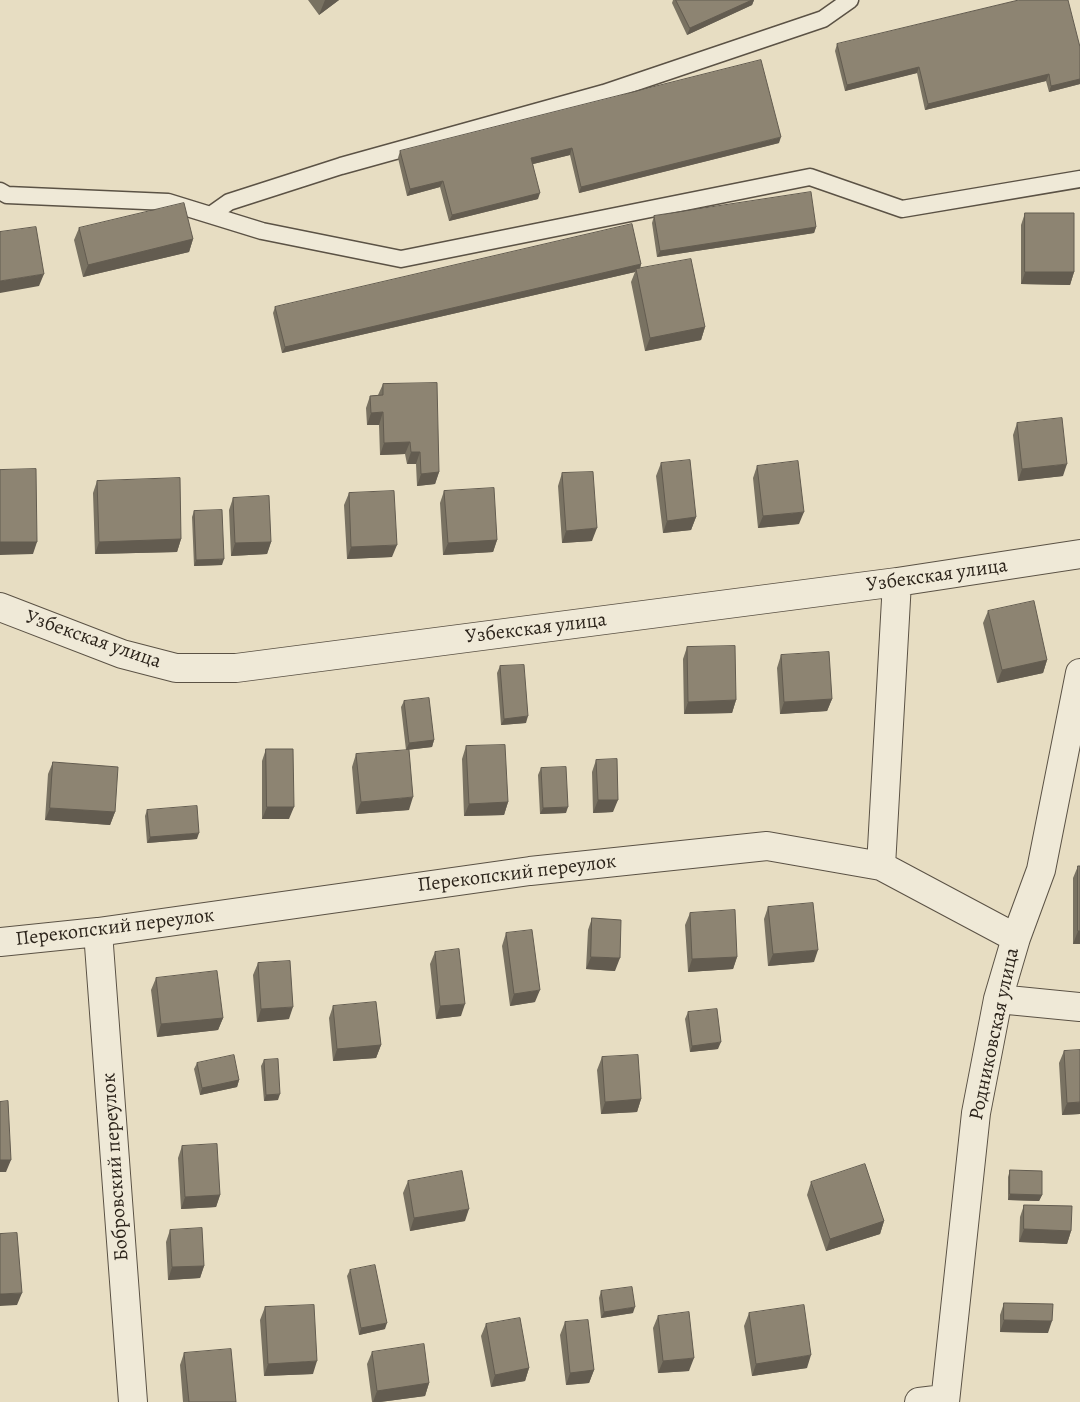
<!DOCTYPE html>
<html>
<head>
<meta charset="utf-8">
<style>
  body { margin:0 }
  canvas { display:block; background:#e7ddc2 }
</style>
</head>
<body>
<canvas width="1080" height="1402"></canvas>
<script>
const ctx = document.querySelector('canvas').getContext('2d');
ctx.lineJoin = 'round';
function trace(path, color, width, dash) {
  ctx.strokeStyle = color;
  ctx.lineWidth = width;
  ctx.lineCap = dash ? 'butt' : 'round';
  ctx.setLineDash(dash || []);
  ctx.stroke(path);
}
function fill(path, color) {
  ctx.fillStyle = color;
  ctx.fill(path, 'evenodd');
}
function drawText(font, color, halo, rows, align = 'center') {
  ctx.font = font + ' Alegreya,serif';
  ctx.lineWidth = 4.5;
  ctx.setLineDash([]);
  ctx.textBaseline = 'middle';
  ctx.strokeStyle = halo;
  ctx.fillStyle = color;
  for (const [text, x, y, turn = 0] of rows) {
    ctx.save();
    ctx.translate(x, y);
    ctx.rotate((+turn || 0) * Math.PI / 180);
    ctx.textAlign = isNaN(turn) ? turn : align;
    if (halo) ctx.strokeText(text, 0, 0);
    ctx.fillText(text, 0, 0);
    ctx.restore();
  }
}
const service = new Path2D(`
  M0,191L7,195L168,202L262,231L401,259L810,177L902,209L1080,179
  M212,214L229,202L341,166L604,93L823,19L850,0`);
const minor = new Path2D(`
  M0,607L122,654L176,668H236L897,582L1080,554
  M881,866L897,582
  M98,932L133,1402
  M0,942L98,932L530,871L767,846L881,866L1016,938
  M998,999L1080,1007
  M919,1402L944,1399
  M945,1402L976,1113L998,999L1016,938L1041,870L1080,673`);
const wall = new Path2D(`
  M308,0H339L319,15Z
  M673,0H754L752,5L687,35L672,3Z
  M837,44L1080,47V84L1049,92L1046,81L925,110L917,73L845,91L835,51Z
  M779,143L579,193L570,155L533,164L538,199L449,221L440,187L407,196L398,158L400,151Z
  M1025,213L1074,272L1070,285L1021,284V225Z
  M654,216L816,227L814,233L657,257L652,223Z
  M79,228L193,239L189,252L83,277L74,240Z
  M641,264L640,269L705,327L701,340L645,351L631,282L635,272L282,353L273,313L275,307Z
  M383,384L439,472L435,484L417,486L416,464H407L405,454L380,455L379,425H367L366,408L370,396L378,395Z
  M1017,423L1063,476L1018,481L1013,435Z
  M661,463L696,517L691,530L663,533L656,476Z
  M757,466L799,524L758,528L753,478Z
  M562,473L592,541L562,543L558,486Z
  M97,481L181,539L177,552L95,554L93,493Z
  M444,491L497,540L493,552L443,555L440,503Z
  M349,493L392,557L347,559L344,505Z
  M233,498L271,542L267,554L231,556L229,510Z
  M194,511L222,565L194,566L192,517Z
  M988,611L1047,660L1043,673L997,683L983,623Z
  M687,647L736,700L732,713L684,714L683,659Z
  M781,655L832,699L827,711L780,714L777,668Z
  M500,666L526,723L501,725L497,673Z
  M404,701L434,740L432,747L406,750L401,707Z
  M466,746L508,802L504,815L464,816L462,759Z
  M266,749L289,819H262V761Z
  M356,754L409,810L356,814L352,767Z
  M596,760L613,812L593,813L592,772Z
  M53,762L115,812L110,825L45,820L48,774Z
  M541,768L566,813L540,814L538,775Z
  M147,810L197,839L147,843L145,816Z
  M1078,866L1080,944H1073V878Z
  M768,907L814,962L768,966L764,919Z
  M690,913L737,957L733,969L688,972L685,925Z
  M592,918L615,971L586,969L588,930Z
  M506,933L535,1002L510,1006L502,946Z
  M435,952L461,1016L436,1019L430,964Z
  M258,963L289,1019L257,1022L253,975Z
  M156,978L223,1018L218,1030L157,1037L151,990Z
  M333,1006L381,1045L376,1058L333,1061L329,1018Z
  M688,1012L718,1049L690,1052L685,1019Z
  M1064,1051L1080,1114L1062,1115L1059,1063Z
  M602,1057L641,1099L637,1112L601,1114L597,1070Z
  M264,1060L278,1100L264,1101L261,1066Z
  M197,1063L239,1080L237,1087L200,1095L194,1069Z
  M182,1146L220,1195L216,1207L181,1209L178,1158Z
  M1010,1170L1042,1195L1039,1201L1008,1200V1177Z
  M408,1181L465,1221L410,1231L403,1193Z
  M811,1182L884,1221L880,1234L826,1251L807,1195Z
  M1024,1205L1071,1231L1067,1244L1019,1242L1020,1217Z
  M170,1230L204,1266L200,1278L168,1280L166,1242Z
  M350,1270L385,1329L359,1335L347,1276Z
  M601,1291L633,1313L601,1318L599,1298Z
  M1004,1303L1048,1333L1000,1332V1315Z
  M265,1307L313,1374L264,1376L260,1320Z
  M749,1313L807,1368L752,1376L744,1326Z
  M658,1316L689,1371L658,1373L653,1328Z
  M565,1322L594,1370L589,1383L566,1385L560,1335Z
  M486,1324L529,1368L525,1381L491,1387L481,1336Z
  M372,1352L429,1383L425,1396L380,1402H372L367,1364Z
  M184,1353L236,1402H183L180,1365Z`);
const shadedWall = new Path2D(`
  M325,0H339L319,15Z
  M752,0H754L752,5L687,35L690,28Z
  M919,67L917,73L845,91L847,85Z
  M1049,74L1046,81L925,110L928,104Z
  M1080,79V84L1049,92L1051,86Z
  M781,137L779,143L579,193L581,187Z
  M572,148L570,155L529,165L531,158Z
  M443,181L440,187L407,196L410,189Z
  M540,193L538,199L449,221L452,215Z
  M816,227L814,233L657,257L660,251Z
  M193,239L189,252L83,277L88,265Z
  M641,264L639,271L636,269L635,272L282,353L285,347Z
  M1025,272H1074L1070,285L1021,284Z
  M44,274L39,286L0,293V281Z
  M705,327L701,340L645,351L650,338Z
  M383,412L379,425H367L371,413Z
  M410,442L405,454L380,455L384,443Z
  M411,452H420L416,464H407Z
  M1067,464L1063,476L1018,481L1022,469Z
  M439,472L435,484L417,486L421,474Z
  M804,512L799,524L758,528L763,516Z
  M696,517L691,530L663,533L667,521Z
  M597,528L592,541L562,543L566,531Z
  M181,539L177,552L95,554L99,542Z
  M497,540L493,552L443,555L448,543Z
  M0,542H37L33,554L0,555Z
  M271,542L267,554L231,556L235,543Z
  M397,545L392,557L347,559L351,547Z
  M224,559L222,565L194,566L196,560Z
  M1047,660L1043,673L997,683L1002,670Z
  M832,699L827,711L780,714L784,702Z
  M736,700L732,713L684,714L688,702Z
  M528,716L526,723L501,725L504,719Z
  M434,740L432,747L406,750L409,743Z
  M413,797L409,810L356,814L361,802Z
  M598,800H618L613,812L593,813Z
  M508,802L504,815L464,816L469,804Z
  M267,807H294L289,819H262Z
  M568,807L566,813L540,814L543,808Z
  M50,808L115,812L110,825L45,820Z
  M199,833L197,839L147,843L150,837Z
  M1078,931H1080V944H1073Z
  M818,950L814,962L768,966L773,954Z
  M591,957L620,958L615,971L586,969Z
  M737,957L733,969L688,972L692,959Z
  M540,990L535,1002L510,1006L514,994Z
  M465,1004L461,1016L436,1019L440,1006Z
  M293,1007L289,1019L257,1022L261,1009Z
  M223,1018L218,1030L157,1037L161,1024Z
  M721,1042L718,1049L690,1052L692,1046Z
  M381,1045L376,1058L333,1061L337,1049Z
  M239,1080L237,1087L200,1095L202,1088Z
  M280,1094L278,1100L264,1101L266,1095Z
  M641,1099L637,1112L601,1114L605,1102Z
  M1080,1102V1114L1062,1115L1067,1103Z
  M0,1160H11L6,1172H0Z
  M1010,1194L1042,1195L1039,1201L1008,1200Z
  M220,1195L216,1207L181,1209L185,1197Z
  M469,1209L465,1221L410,1231L414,1218Z
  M884,1221L880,1234L826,1251L830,1239Z
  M1024,1229L1071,1231L1067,1244L1019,1242Z
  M204,1266L200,1278L168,1280L172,1267Z
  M22,1293L17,1305L0,1306V1294Z
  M635,1307L633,1313L601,1318L604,1312Z
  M1004,1320L1052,1321L1048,1333L1000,1332Z
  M387,1323L385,1329L359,1335L361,1328Z
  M811,1355L807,1368L752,1376L756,1364Z
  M694,1358L689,1371L658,1373L663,1361Z
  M317,1361L313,1374L264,1376L268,1364Z
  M529,1368L525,1381L491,1387L495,1375Z
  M594,1370L589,1383L566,1385L570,1373Z
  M429,1383L425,1396L380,1402H373L377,1391Z`);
const building = new Path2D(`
  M676,0H752L690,28Z
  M1019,0H1068L1080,47V79L1051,86L1049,74L928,104L919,67L847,85L837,44Z
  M761,60L781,137L581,187L572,148L531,158L540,193L452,215L443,181L410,189L400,151Z
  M811,192L816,227L660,251L654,216Z
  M184,203L193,239L88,265L79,228Z
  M1025,213H1074V272H1025Z
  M632,224L641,264L285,347L275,307Z
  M36,227L44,274L0,281V232Z
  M691,259L705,327L650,338L636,269Z
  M437,383L439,472L421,474L420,452H411L410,442L384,443L383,412L371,413L370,396L383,395V384Z
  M1062,418L1067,464L1022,469L1017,423Z
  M690,460L696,517L667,521L661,463Z
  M798,461L804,512L763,516L757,466Z
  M36,469L37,542H0V470Z
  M593,472L597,528L566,531L562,473Z
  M180,478L181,539L99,542L97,481Z
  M494,488L497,540L448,543L444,491Z
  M394,491L397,545L351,547L349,493Z
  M269,496L271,542L235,543L233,498Z
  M222,510L224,559L196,560L194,511Z
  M1034,601L1047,660L1002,670L988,611Z
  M735,646L736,700L688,702L687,647Z
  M829,652L832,699L784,702L781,655Z
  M524,665L528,716L504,719L500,666Z
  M429,698L434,740L409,743L404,701Z
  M505,745L508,802L469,804L466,746Z
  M266,749H293L294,807H267Z
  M409,750L413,797L361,802L356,754Z
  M617,759L618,800H598L596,760Z
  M53,762L118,767L115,812L50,808Z
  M566,767L568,807L543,808L541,768Z
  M197,806L199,833L150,837L147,810Z
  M1078,866H1080V931H1078Z
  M813,903L818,950L773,954L768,907Z
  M735,910L737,957L692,959L690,913Z
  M592,918L621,920L620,958L591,957Z
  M532,930L540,990L514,994L506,933Z
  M459,949L465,1004L440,1006L435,952Z
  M290,961L293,1007L261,1009L258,963Z
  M217,971L223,1018L161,1024L156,978Z
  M376,1002L381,1045L337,1049L333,1006Z
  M717,1009L721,1042L692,1046L688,1012Z
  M1080,1050V1102L1067,1103L1064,1051Z
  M234,1055L239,1080L202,1088L197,1063Z
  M638,1055L641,1099L605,1102L602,1057Z
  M278,1059L280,1094L266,1095L264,1060Z
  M8,1101L11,1160H0V1102Z
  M217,1144L220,1195L185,1197L182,1146Z
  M865,1164L884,1221L830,1239L811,1182Z
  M1010,1170L1042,1171V1195L1010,1194Z
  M462,1171L469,1209L414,1218L408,1181Z
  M1024,1205L1072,1206L1071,1231L1024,1229Z
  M202,1228L204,1266L172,1267L170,1230Z
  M17,1233L22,1293L0,1294V1234Z
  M375,1265L387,1323L361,1328L350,1270Z
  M632,1287L635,1307L604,1312L601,1291Z
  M1004,1303L1053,1304L1052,1321L1004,1320Z
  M314,1305L317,1361L268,1364L265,1307Z
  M804,1305L811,1355L756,1364L749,1313Z
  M689,1312L694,1358L663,1361L658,1316Z
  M520,1318L529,1368L495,1375L486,1324Z
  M588,1320L594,1370L570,1373L565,1322Z
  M424,1344L429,1383L377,1391L372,1352Z
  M231,1349L236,1402H189L184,1353Z`);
const streetNames = [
  ["Узбекская улица",937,576,-8],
  ["Узбекская улица",536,629,-7],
  ["Узбекская улица",93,640,19],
  ["Перекопский переулок",517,874,-7],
  ["Перекопский переулок",115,928,-7],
  ["Родниковская улица",995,1034,-78],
  ["Бобровский переулок",116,1167,-94]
];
trace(service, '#5b5245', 19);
trace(minor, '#5b5245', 30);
trace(service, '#efe9d7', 16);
trace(minor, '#efe9d7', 28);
fill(wall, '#797262');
fill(shadedWall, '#635c50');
fill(building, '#8d8472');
trace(building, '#635c50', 1);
drawText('20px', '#2c241b', '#efe9d7', streetNames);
</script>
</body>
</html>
